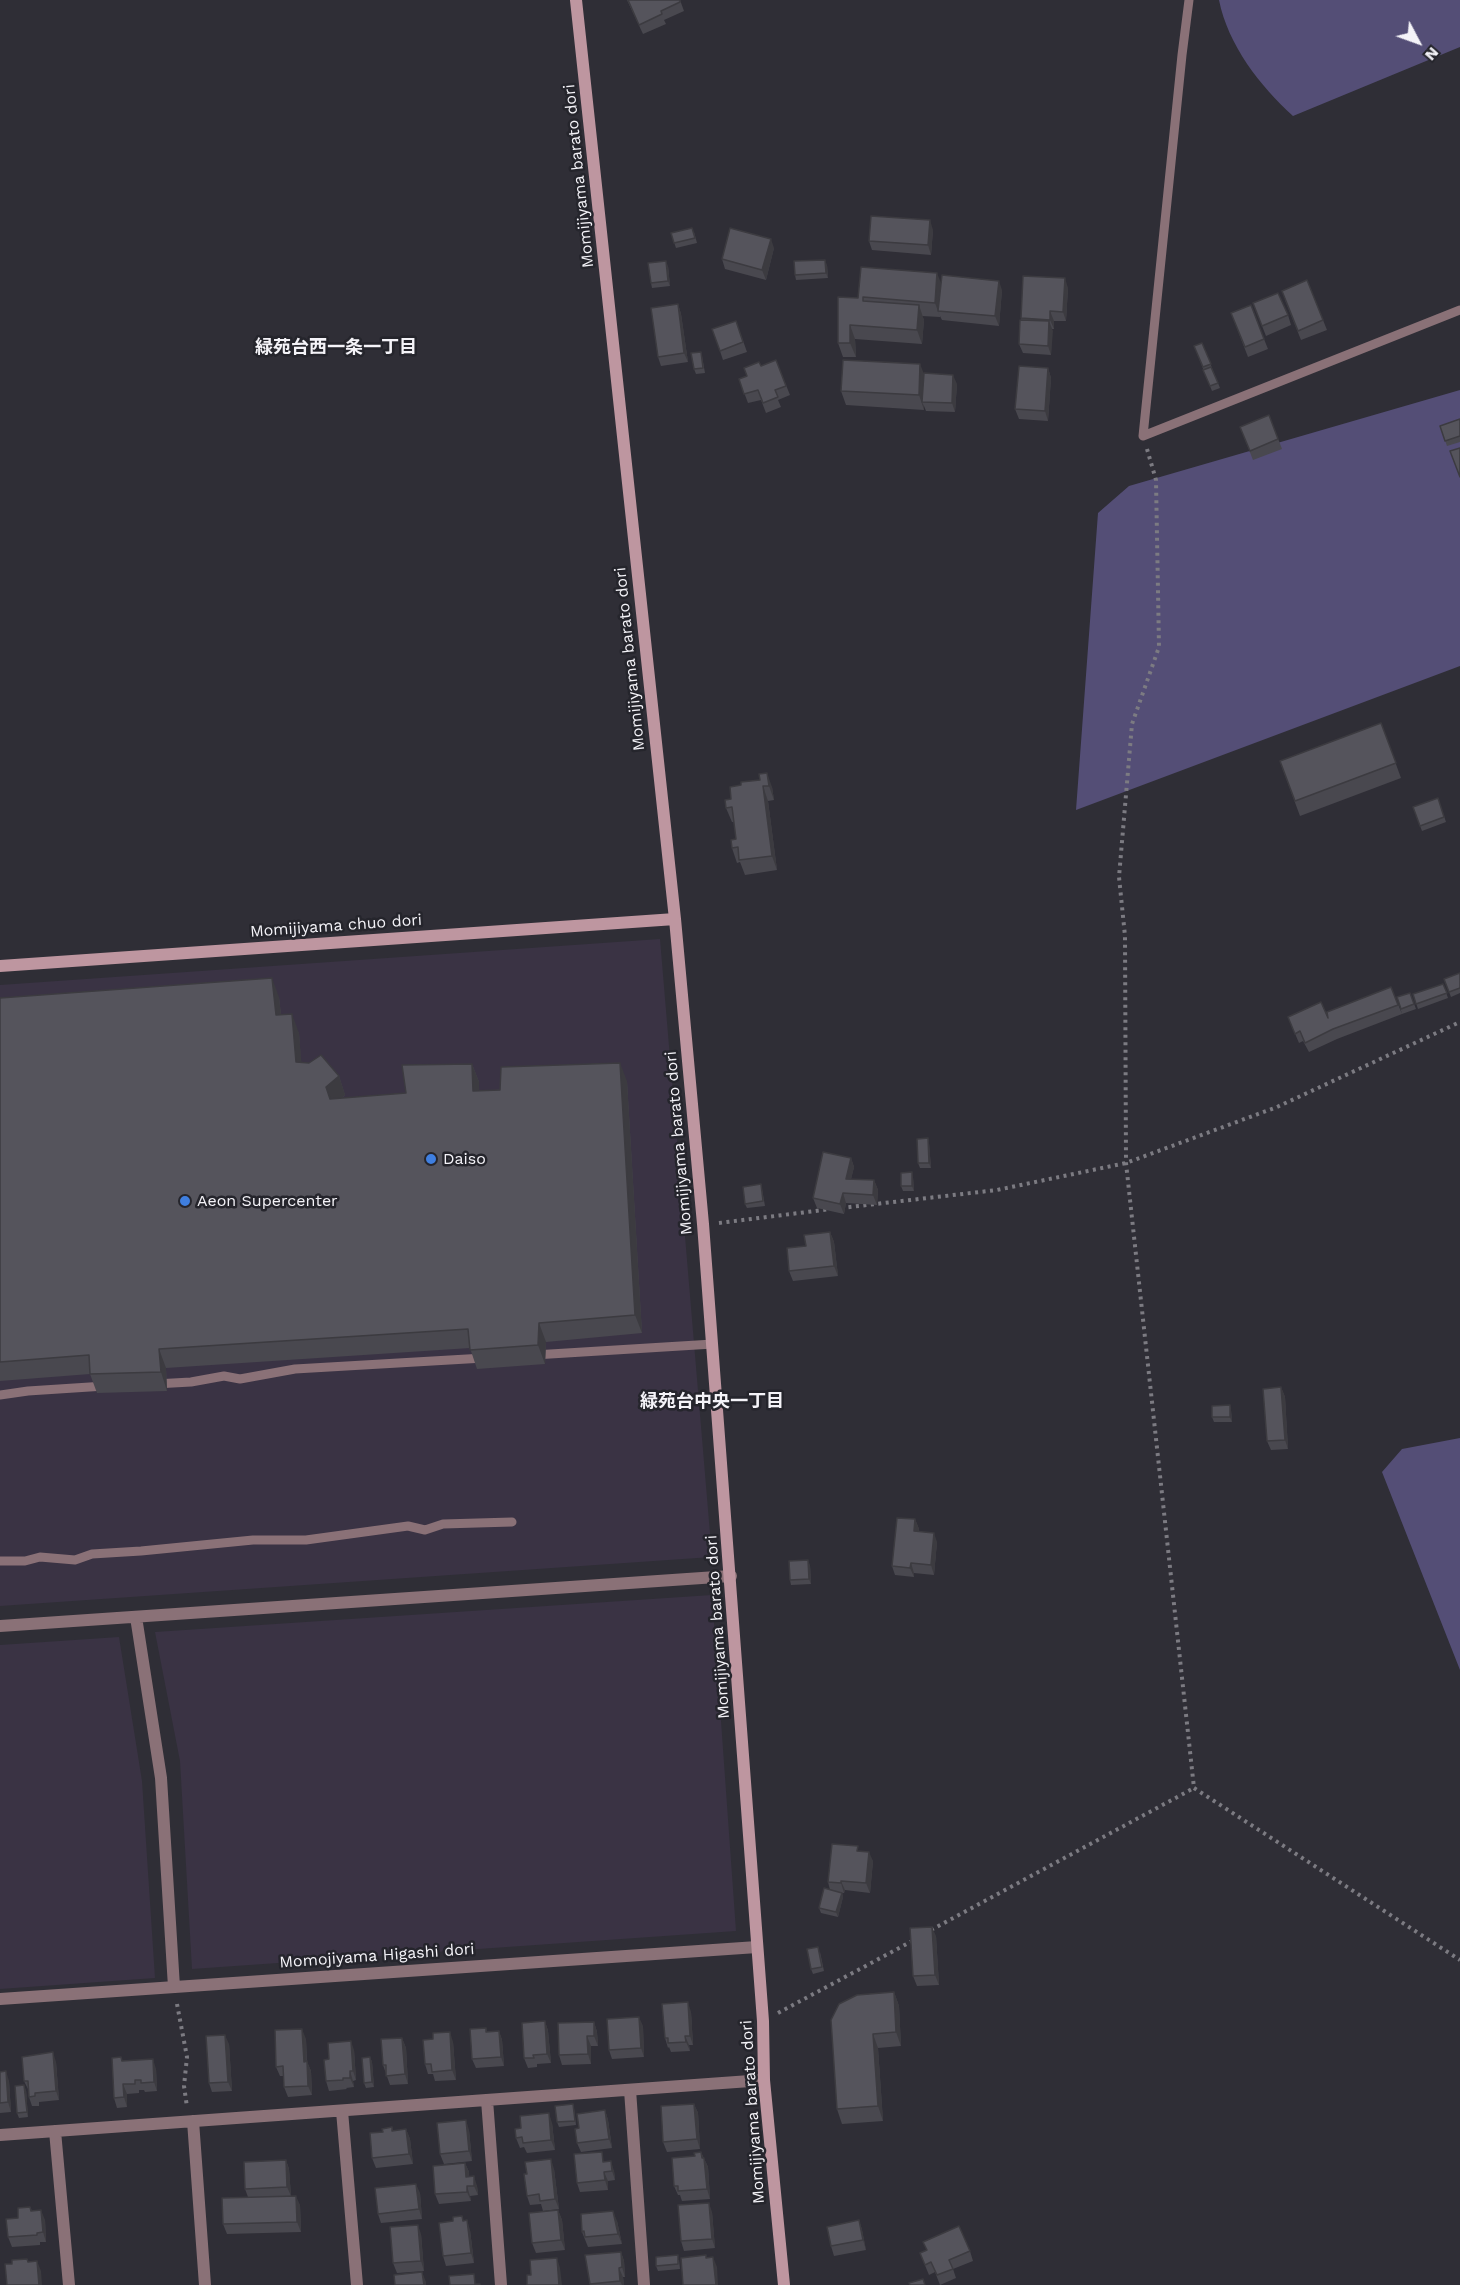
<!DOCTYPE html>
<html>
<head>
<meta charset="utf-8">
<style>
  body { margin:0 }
  #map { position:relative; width:1460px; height:2285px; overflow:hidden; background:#2f2e36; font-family:"Work Sans",sans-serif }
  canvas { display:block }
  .north { position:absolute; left:1388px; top:12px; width:60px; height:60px; -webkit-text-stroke:4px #25252c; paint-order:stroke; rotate:131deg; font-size:16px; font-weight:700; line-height:24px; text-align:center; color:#f4f3f8 }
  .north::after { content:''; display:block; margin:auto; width:21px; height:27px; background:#f4f3f8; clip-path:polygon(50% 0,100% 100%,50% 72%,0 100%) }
</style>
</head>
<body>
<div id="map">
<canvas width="1460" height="2285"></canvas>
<div class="north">N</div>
</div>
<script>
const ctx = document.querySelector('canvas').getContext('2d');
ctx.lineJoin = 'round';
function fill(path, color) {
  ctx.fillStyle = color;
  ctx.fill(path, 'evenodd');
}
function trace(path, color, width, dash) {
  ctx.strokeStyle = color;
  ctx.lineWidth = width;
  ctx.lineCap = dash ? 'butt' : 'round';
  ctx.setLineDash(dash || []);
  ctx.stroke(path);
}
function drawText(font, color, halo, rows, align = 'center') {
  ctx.font = font + ' "Work Sans","Noto Sans JP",sans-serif';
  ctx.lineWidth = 5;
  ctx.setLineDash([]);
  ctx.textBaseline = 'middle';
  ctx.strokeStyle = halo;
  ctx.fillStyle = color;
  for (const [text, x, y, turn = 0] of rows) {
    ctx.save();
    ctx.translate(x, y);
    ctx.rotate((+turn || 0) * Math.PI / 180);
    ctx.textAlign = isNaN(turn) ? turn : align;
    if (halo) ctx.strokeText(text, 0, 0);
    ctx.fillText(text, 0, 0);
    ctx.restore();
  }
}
const commercial = new Path2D(`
  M660,939L712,1557L0,1606V985Z
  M712,1595L736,1931L192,1969L180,1761L155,1632Z
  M119,1637L142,1781L155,1978L0,1989V1645Z`);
const green = new Path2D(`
  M1219,0H1460V47L1293,116C1260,86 1228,45 1219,0Z
  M1460,390V666L1076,810L1098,513L1129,486Z
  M1460,1438V1670L1382,1472L1402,1449Z`);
const path = new Path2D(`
  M1147,449L1156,480L1159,647L1132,724L1119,877L1125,936L1126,1163L1194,1788
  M841,1208L997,1190L1126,1163L1277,1107L1460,1022
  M719,1223L831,1209
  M1194,1788L1460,1960
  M931,1930L1194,1788
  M177,2004L187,2057L184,2086L187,2107
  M778,2013L914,1940`);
const lane = new Path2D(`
  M1189,0L1182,55L1143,436L1460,310
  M534,1355L713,1344
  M155,1384L191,1382L224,1376L240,1379L295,1369L484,1358
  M0,1395L28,1391L105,1386
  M0,1561H25L40,1557L75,1560L92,1554L141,1551L253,1540H306L408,1526L425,1530L443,1524L512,1522`);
const street = new Path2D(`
  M136,1617L161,1778L174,1987
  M0,1626L731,1576
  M0,1999L757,1947
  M630,2090L644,2285
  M487,2100L501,2285
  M342,2111L357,2285
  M193,2121L205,2285
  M55,2131L69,2285
  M0,2135L764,2080`);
const secondary = new Path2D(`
  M576,0L675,919L703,1224L763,2021L764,2080L784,2285
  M0,966L675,919`);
const wall = new Path2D(`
  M627,0H680L684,11L664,20L666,24L643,34Z
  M933,230L931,255L872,250L869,241Z
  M694,232L697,243L676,248L671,233Z
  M774,248L766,280L725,269L722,259Z
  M827,265L828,278L796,280L795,275Z
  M668,266L670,286L652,288L651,283Z
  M941,283L1002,290L999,326L942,320L940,316V317L922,316L924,320L922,344L855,339L856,357H843L838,343L858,298Z
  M1068,288L1066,321H1054V329H1052L1051,355L1023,353L1019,344L1021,318Z
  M1285,300L1323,320L1327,330L1301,340Z
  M1253,303L1288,315L1291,325L1266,336Z
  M678,304L681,314L688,362L661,366L658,357Z
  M1231,313L1264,339L1268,349L1248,357Z
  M736,321L747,352L723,360L720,351Z
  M1202,343L1220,388L1212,391L1194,346Z
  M701,352L702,356L705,373L696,374L694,369Z
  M776,360L790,395L778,400L781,407L766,413L761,400L748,403L739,379L747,376L761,366Z
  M1048,368L1051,378L1048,421L1019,419L1015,409Z
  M924,373L957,384L955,412L926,411L924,406V410L846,405L841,391Z
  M1269,415L1282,449L1253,460L1240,427Z
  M1460,419V442L1447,446L1440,426Z
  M1381,723L1401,778L1300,816L1280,762Z
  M760,780L772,787L774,800L768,801L777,870L745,875L740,862L737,863L732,848L736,839L734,822H732L726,808L731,799L741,785Z
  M1438,798L1446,822L1422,831L1413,807Z
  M1460,973V993L1451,997L1444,979Z
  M1443,984L1448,998L1418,1009L1413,994Z
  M1391,987L1402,1014L1337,1039L1309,1052L1303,1041L1299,1043L1288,1017L1328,1018Z
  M1410,993L1416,1009L1402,1014L1397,997Z
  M279,997L281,1015L299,1033L301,1063L339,1076L345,1095L342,1098L406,1093L472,1064L479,1082V1091L627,1081L642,1333L546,1342L545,1364L477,1369L470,1348L166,1368L167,1391L97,1393L90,1374L0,1381V998Z
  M928,1138L929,1143L931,1168H920L918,1163Z
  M851,1158L854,1167L851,1179L874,1180L878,1190L877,1205L846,1203L844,1214L817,1208L813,1198Z
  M913,1177L914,1191H903L901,1186Z
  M761,1184L762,1189L765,1206L747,1208L745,1204Z
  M830,1232L834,1242L838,1276L793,1281L789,1271L806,1246Z
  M1281,1387L1285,1397L1288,1449L1271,1450L1267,1441Z
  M1230,1405L1231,1410L1232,1422H1214L1212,1417Z
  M915,1519L919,1529V1531L937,1542L934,1575L914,1573V1577L895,1575L892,1566Z
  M810,1565L811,1584L791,1585L790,1580Z
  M859,1851L873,1861L870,1893L845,1890L844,1893H842L843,1897L838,1917L821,1913L819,1908L830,1890L828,1882Z
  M936,1936L939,1985L917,1986L913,1976Z
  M820,1952L824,1971L813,1974L811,1969Z
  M894,1992L899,2006L901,2046L878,2048L883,2121L842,2124L837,2109L831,2020Z
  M691,2012L693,2045H689L690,2051L671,2052L669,2047L668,2048L665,2038Z
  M545,2021L548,2031L551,2063L537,2064V2067L528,2068L524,2058Z
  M594,2022L597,2032L598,2046H591V2064L562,2065L559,2055Z
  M643,2026L644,2057L612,2059L609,2050Z
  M486,2028L487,2032L499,2031L502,2040L504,2066L476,2068L472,2059Z
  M402,2038L406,2048L408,2084L390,2085L383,2065Z
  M306,2039L307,2062L311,2071L312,2095L288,2097L284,2087V2076H280L276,2067Z
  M453,2042L456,2080L435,2081L433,2074H428L425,2064Z
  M229,2044L232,2091L212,2092L209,2083Z
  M354,2050L356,2080L353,2081L354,2087L346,2088L347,2089L329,2091L326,2081L329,2059Z
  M370,2057L372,2062L374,2087L366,2088L364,2083Z
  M123,2061L156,2069L157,2091L145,2092L144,2090H139V2093L127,2094V2107L117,2108L114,2098Z
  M56,2062L59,2100L39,2102V2106H32L29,2097V2091L24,2081Z
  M0,2072L9,2081L11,2112L0,2113Z
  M26,2090L28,2117L19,2118L17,2113Z
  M694,2104L698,2113L700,2149L667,2152L663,2142Z
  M574,2108L576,2125L559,2127L557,2122Z
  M605,2110L608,2120L612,2148L581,2152L577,2143Z
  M552,2123L555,2150L527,2153L524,2147L520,2148L516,2138L521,2128Z
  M392,2127L393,2131L406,2129L410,2139L413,2164L376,2168L372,2158L383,2132Z
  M469,2130L472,2161L444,2164L440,2154Z
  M701,2152L708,2167L710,2199L682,2201L680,2195H678L674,2186L695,2156Z
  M286,2160L289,2169L291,2196L300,2205L301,2232L227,2234L223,2224L248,2197L245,2189Z
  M606,2162L614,2171L615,2180L608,2181V2190L580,2192L577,2183Z
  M465,2163L469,2172V2177L477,2186L478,2195L470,2196L471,2201L439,2204L435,2194Z
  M554,2169L559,2209L543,2211L541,2204L530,2205L527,2196Z
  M420,2193L422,2219L381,2223L378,2214Z
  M30,2207L32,2211L45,2220L46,2242H40V2245L12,2247L8,2237L18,2218Z
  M558,2210L562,2220L565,2250L536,2253L532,2243Z
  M712,2212L715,2248L684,2251L681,2241Z
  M859,2220L862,2230L866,2250L834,2256L831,2246Z
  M617,2221L622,2244L588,2247L582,2232Z
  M470,2230L474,2263L446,2266L443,2256Z
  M421,2234L424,2271L397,2273L393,2263Z
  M923,2242L970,2251L973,2261L953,2269L956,2278L940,2285L935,2272L929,2275L924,2263L920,2253L927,2251Z
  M621,2252L624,2261L625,2277H623L624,2285H590L585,2255Z
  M679,2260L680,2269L658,2271L656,2266Z`);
const shadedWall = new Path2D(`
  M930,220L933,230L931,255L928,245Z
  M771,239L774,248L766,280L762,270Z
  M825,260L827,265L828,278L826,273Z
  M666,261L668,266L670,286L668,281Z
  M937,273L943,288L938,311L940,317L935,303Z
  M1065,278L1068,288L1066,321L1063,312Z
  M999,281L1002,290L999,326L995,316Z
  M678,304L681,314L688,362L684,353Z
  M919,305L924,320L922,344L917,330Z
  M1050,311L1054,321V329L1050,320Z
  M1049,321L1053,331L1051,355L1048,346Z
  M850,325L855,339L856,357L850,343Z
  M920,364L926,379L922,402L924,406V410L919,395Z
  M1048,368L1051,378L1048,421L1045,411Z
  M953,375L957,384L955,412L952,403Z
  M767,773L772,787L774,800L769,786Z
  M763,786L768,801L777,870L772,856Z
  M272,978L279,997L283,1034L276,1015Z
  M292,1014L299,1033L303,1081L296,1062Z
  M620,1063L627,1081L642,1333L635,1315Z
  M472,1064L479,1082L480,1110L473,1091Z
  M339,1076L345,1095L333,1106L326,1087Z
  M928,1138L929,1143L931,1168L929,1163Z
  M851,1158L854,1167L849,1188L846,1179Z
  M912,1172L913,1177L914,1191L912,1186Z
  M874,1180L878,1190L877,1205L873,1195Z
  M843,1193L846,1203L844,1214L840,1204Z
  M830,1232L834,1242L838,1276L834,1266Z
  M539,1323L546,1342L545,1364L538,1345Z
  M159,1349L166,1368L167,1391L161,1372Z
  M1281,1387L1285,1397L1288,1449L1285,1440Z
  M1230,1405L1231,1410L1232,1422L1230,1417Z
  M915,1519L919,1529L918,1540L914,1531Z
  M934,1533L937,1542L934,1575L931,1565Z
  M808,1560L810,1565L811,1584L809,1579Z
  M911,1563L914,1573V1577L910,1568Z
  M869,1852L873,1861L870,1893L866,1883Z
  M841,1881L845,1890L844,1893L841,1883Z
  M842,1893L843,1897L838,1917L836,1912Z
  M932,1927L936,1936L939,1985L935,1975Z
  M894,1992L899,2006L901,2046L896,2032Z
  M688,2002L691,2012L693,2045L690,2036Z
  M639,2017L643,2026L644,2057L641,2048Z
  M545,2021L548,2031L551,2063L547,2054Z
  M594,2022L597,2032L598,2046L594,2036Z
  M302,2029L306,2039L307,2071L304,2062Z
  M499,2031L502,2040L504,2066L501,2057Z
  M450,2032L453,2042L456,2080L452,2070Z
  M873,2034L878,2048L883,2121L878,2106Z
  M225,2035L229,2044L232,2091L228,2082Z
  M587,2036L591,2046V2064L588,2054Z
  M685,2036L689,2045L690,2051L686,2042Z
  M402,2038L406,2048L408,2084L405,2074Z
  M351,2041L354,2050L356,2080L353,2071Z
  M53,2052L56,2062L59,2100L56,2091Z
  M370,2057L372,2062L374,2087L372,2082Z
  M153,2059L156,2069L157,2091L154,2082Z
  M307,2061L311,2071L312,2095L308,2086Z
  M6,2071L9,2081L11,2112L8,2102Z
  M350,2071L353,2081L354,2087L350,2078Z
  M123,2084L127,2094V2107L124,2097Z
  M24,2085L26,2090L28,2117L27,2112Z
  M694,2104L698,2113L700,2149L697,2139Z
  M605,2110L608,2120L612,2148L609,2139Z
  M549,2113L552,2123L555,2150L551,2140Z
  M466,2120L469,2130L472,2161L469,2151Z
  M406,2129L410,2139L413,2164L409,2154Z
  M701,2152L705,2162L704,2158L708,2167L710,2199L707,2189Z
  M551,2159L554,2169L559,2209L555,2199Z
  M286,2160L289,2169L291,2196L287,2187Z
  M611,2161L614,2171L615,2180L612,2171Z
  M465,2163L469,2172L470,2186L466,2177Z
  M604,2172L608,2181V2190L605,2180Z
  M474,2176L477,2186L478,2195L474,2186Z
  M416,2184L420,2193L422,2219L419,2209Z
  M467,2186L470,2196L471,2201L467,2192Z
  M296,2196L300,2205L301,2232L297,2222Z
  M709,2203L712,2212L715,2248L712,2239Z
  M41,2210L45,2220L46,2242L43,2232Z
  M558,2210L562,2220L565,2250L561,2240Z
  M613,2211L617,2221L622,2244L618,2234Z
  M467,2220L470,2230L474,2263L471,2253Z
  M859,2220L862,2230L866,2250L863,2240Z
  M418,2225L421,2234L424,2271L421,2261Z
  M621,2252L624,2261L625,2277L622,2267Z
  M713,2257L717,2267L718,2285H716Z
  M557,2258L560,2268L562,2285H559Z
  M37,2261L41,2271L42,2285H39Z
  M619,2268L623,2277L624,2285H622L620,2281Z
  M422,2272L426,2282V2285H424Z`);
const building = new Path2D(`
  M628,0H680V2L661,11L662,14L639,25Z
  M871,216L930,220L928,245L869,241Z
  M692,228L695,238L674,243L671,233Z
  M730,228L771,239L762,270L722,259Z
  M825,260L826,273L795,275L794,261Z
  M666,261L668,281L651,283L648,263Z
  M861,267L937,273L935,303L863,297V301L919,305L917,330L850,325V343H838V297L858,298Z
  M942,275L999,281L995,316L938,311Z
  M1023,276L1065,278L1063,312L1050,311V320L1021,318Z
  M1307,280L1323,320L1298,331L1282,291Z
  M1278,293L1288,315L1262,326L1253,303Z
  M678,304L684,353L658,357L651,308Z
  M1251,305L1264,339L1245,347L1231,313Z
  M1020,320L1049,321L1048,346L1019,344Z
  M736,321L743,342L720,351L712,329Z
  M1202,343L1211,364L1203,367L1194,346Z
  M701,352L703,368L694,369L691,353Z
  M776,360L786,386L775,390L778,397L763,403L758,390L744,394L739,379L747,376L744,368L759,362L761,366Z
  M843,360L920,364L919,395L841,391Z
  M1019,366L1048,368L1045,411L1015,409Z
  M1211,367L1218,383L1210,386L1203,370Z
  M924,373L953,375L952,403L922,402Z
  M1269,415L1278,439L1250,451L1240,427Z
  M1460,419V436L1445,441L1440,426Z
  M1460,448V477L1450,451Z
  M1381,723L1396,763L1295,801L1280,761Z
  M767,773L769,786H763L772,856L739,860L738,847L732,848L731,840L736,839L732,807L726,808L725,800L731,799L730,787L741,785V782L760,780L759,774Z
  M1438,798L1444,817L1420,826L1413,807Z
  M1460,973V988L1449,992L1444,979Z
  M272,978L276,1015L292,1014L296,1062L309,1063L321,1055L339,1076L326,1087L330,1099L406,1093L402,1065L472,1064L473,1091L500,1090L501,1067L620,1063L635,1315L539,1323L538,1345L470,1350L468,1329L159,1349L161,1372L90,1374L89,1355L0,1362V998Z
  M1443,984L1447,993L1416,1004L1413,994Z
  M1391,987L1398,1005L1333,1029L1305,1043L1300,1031L1295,1034L1288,1017L1321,1002L1328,1018L1327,1012Z
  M1410,993L1414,1004L1401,1009L1397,997Z
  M928,1138L929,1163H918L917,1139Z
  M823,1152L851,1158L846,1179L874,1180L873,1195L843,1193L840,1204L813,1198Z
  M912,1172V1186H901V1173Z
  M761,1184L763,1201L745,1204L743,1187Z
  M830,1232L834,1266L789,1271L787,1248L806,1246L804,1235Z
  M1281,1387L1285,1440L1267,1441L1263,1389Z
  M1230,1405V1417H1212V1406Z
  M897,1518L915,1519L914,1531L934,1533L931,1565L911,1563L910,1568L892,1566Z
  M808,1560L809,1579L790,1580L789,1561Z
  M832,1844L858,1846L857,1851L869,1852L866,1883L841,1881V1883L828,1882Z
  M824,1888L842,1893L836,1912L819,1908Z
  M932,1927L935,1975L913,1976L910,1928Z
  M818,1947L822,1967L811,1969L807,1949Z
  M894,1992L896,2032L873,2034L878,2106L837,2109L831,2020L839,2004L857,1995Z
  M688,2002L690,2036H685L686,2042L668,2043V2038H665L662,2004Z
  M639,2017L641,2048L609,2050L607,2019Z
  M545,2021L547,2054L533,2055L534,2058H524L522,2023Z
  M594,2022V2036H587L588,2054L559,2055L558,2023Z
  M486,2028V2032L499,2031L501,2057L472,2059L470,2029Z
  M302,2029L304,2062L307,2061L308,2086L284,2087L283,2066L276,2067L275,2030Z
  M450,2032L452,2070L432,2072L431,2064H425L423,2040L433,2039V2033Z
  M225,2035L228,2082L209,2083L206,2036Z
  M402,2038L405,2074L386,2076V2065H383L381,2039Z
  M351,2041L353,2071H350V2078H343V2080L326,2081L324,2060L329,2059L328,2043Z
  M53,2052L56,2091L35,2093V2096L29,2097L28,2081H24L22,2057Z
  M121,2057L122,2061L153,2059L154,2082L141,2083V2080H135V2084H123L124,2097L114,2098L112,2058Z
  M370,2057L372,2082L364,2083L362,2058Z
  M6,2071L8,2102L0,2103V2072Z
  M24,2085L27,2112L17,2113L15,2086Z
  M573,2104L575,2121L557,2122L555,2106Z
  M694,2104L697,2139L663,2142L661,2106Z
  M605,2110L609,2139L577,2143L575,2129L579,2128L577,2114Z
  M549,2113L551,2140L523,2143L522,2137L516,2138L515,2129L521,2128L520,2116Z
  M466,2120L469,2151L440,2154L437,2123Z
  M392,2127V2131L406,2129L409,2154L372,2158L370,2133L383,2132L382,2129Z
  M602,2152L603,2162L611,2161L612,2171L604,2172L605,2180L577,2183L574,2154Z
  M701,2152L702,2158H704L707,2189L678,2191V2186H674L672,2158L695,2156L694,2153Z
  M551,2159L555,2199L540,2201L539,2194L527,2196L524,2174H527L525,2162Z
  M286,2160L287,2187L245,2189L244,2162Z
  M465,2163L466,2177L474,2176V2186H467V2192L435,2194L433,2166Z
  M416,2184L419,2209L378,2214L375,2188Z
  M296,2196L297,2222L223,2224L222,2198Z
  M709,2203L712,2239L681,2241L678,2205Z
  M30,2207L31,2211L41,2210L43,2232L37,2233V2235L8,2237L6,2219L18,2218V2208Z
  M558,2210L561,2240L532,2243L529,2213Z
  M613,2211L618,2234L585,2237L584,2231L582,2232L581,2214Z
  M462,2216L463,2221L467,2220L471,2253L443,2256L439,2223L453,2221V2217Z
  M859,2220L863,2240L831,2246L827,2227Z
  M418,2225L421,2261L393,2263L390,2227Z
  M959,2226L970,2251L949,2260L953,2269L937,2275L931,2262L925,2265L920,2253L927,2250L923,2242Z
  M621,2252L622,2267L619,2268L620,2281L590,2284L585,2255Z
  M678,2255V2264L656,2266V2257Z
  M706,2255V2258L713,2257L716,2285H683L681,2258Z
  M557,2258L559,2285H527V2275H531L530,2260Z
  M27,2259L28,2262L37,2261L39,2285H7L5,2264H12V2260Z
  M422,2272L424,2285H395L394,2275Z
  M474,2274L475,2284H480V2285H450L449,2276Z
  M923,2279L925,2285H910L909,2283Z`);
const markers = [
  [431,1159,6,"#3f7fe0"],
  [185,1201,6,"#3f7fe0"]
];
const streetNames = [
  ["Momijiyama barato dori",579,176,-96],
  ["Momijiyama barato dori",630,659,-96],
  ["Momijiyama chuo dori",336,926,-4],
  ["Momijiyama barato dori",679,1143,-95],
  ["Momijiyama barato dori",718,1627,-94],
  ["Momojiyama Higashi dori",377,1956,-4],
  ["Momijiyama barato dori",753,2112,-94]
];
const poiNames = [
  ["Daiso",443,1159],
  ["Aeon Supercenter",197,1201]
];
const neighbourhoodNames = [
  ["緑苑台西一条一丁目",336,348],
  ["緑苑台中央一丁目",712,1402]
];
fill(commercial, '#3a3344');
fill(green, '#544e76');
trace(path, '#7c7b82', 4, [3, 4.5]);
trace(lane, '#8a7177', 9);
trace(street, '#8a7177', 12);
trace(secondary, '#be96a0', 12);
fill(wall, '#49484f');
fill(shadedWall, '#3c3b40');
fill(building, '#55545c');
trace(building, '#3c3b40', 1.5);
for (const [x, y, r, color] of markers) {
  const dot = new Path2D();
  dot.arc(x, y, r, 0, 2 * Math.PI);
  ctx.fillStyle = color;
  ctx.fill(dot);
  trace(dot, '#25252c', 2);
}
drawText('16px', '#f4f3f8', '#25252c', streetNames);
drawText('16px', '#f4f3f8', '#25252c', poiNames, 'left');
drawText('bold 18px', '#f4f3f8', '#25252c', neighbourhoodNames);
</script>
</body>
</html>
